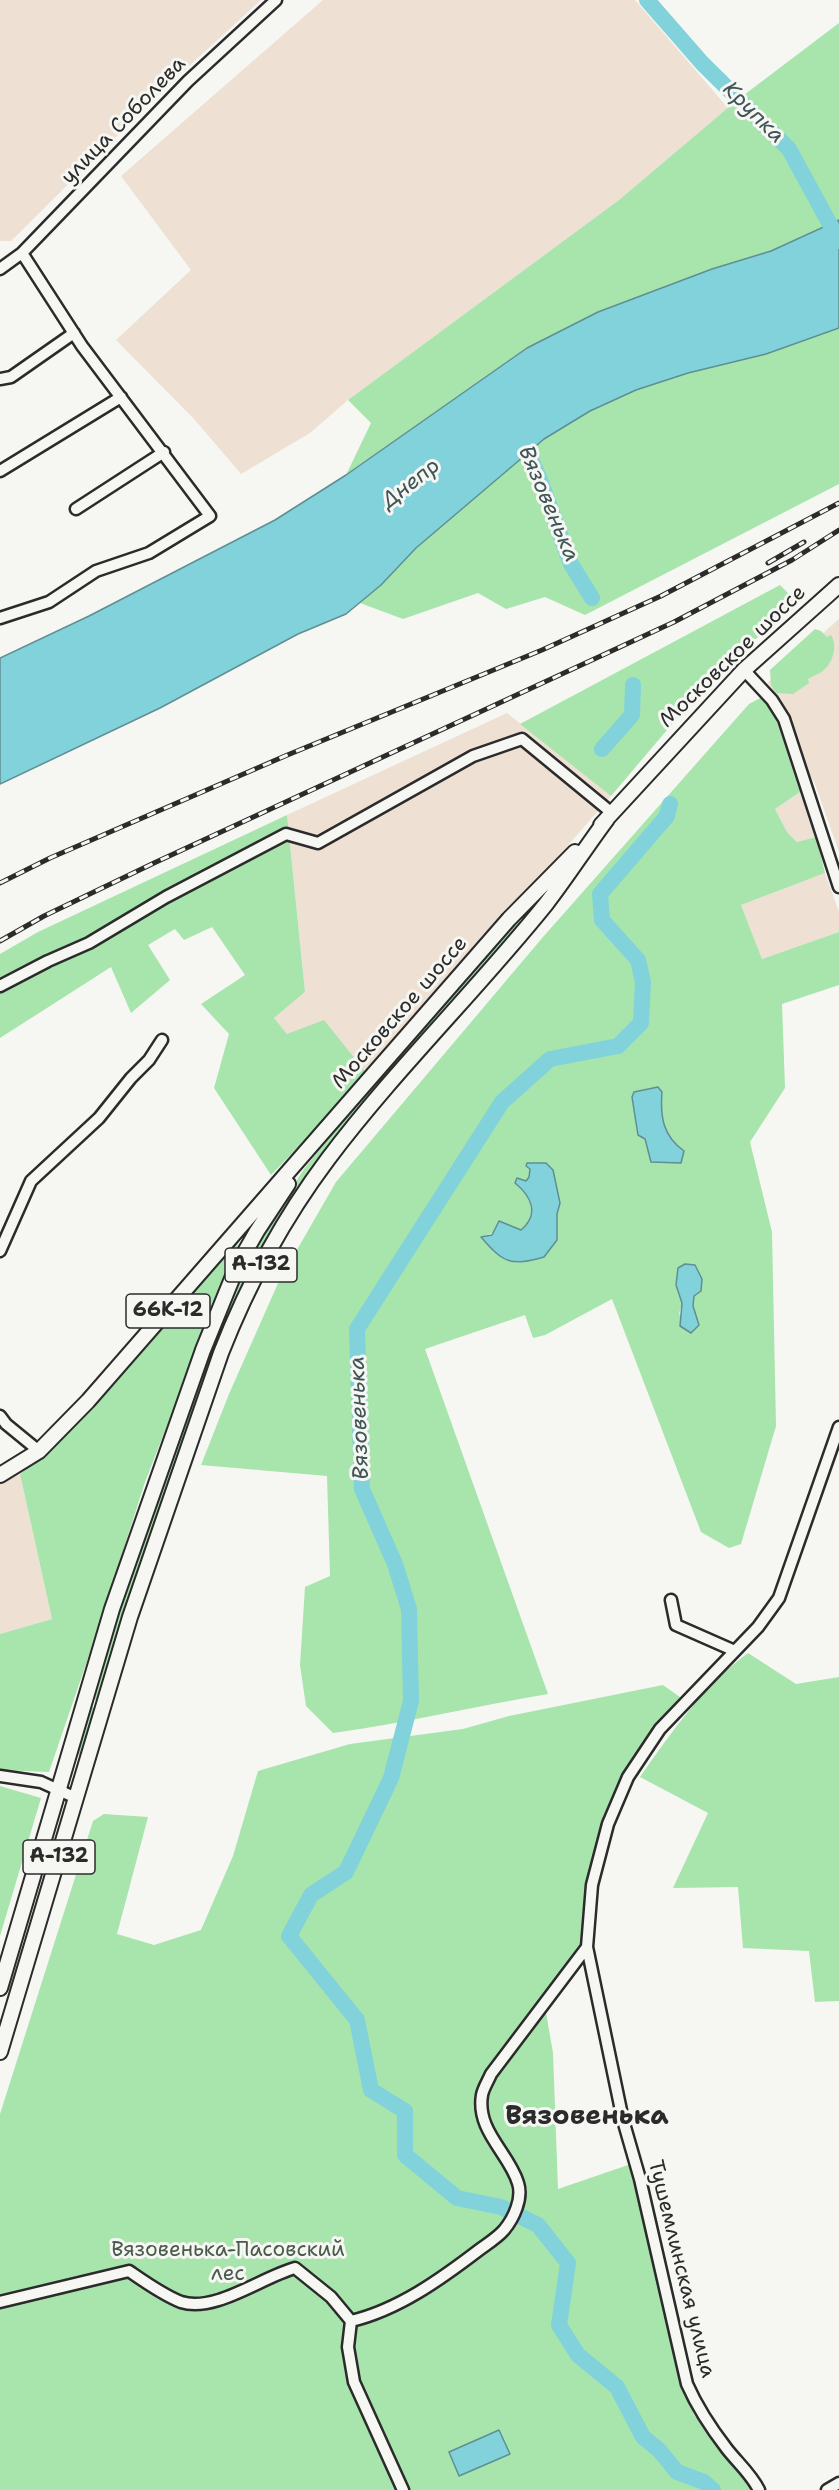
<!DOCTYPE html>
<html>
<head>
<meta charset="utf-8">
<style>
  body { margin:0 }
  canvas { display:block; background:#f6f6f2 }
</style>
</head>
<body>
<canvas width="839" height="2490"></canvas>
<script>
const ctx = document.querySelector('canvas').getContext('2d');
ctx.lineJoin = 'round';
function fill(path, color) {
  ctx.fillStyle = color;
  ctx.fill(path, 'evenodd');
}
function trace(path, color, width, dash) {
  ctx.strokeStyle = color;
  ctx.lineWidth = width;
  ctx.lineCap = dash ? 'butt' : 'round';
  ctx.setLineDash(dash || []);
  ctx.stroke(path);
}
function drawText(font, color, halo, rows, align = 'center') {
  ctx.font = font + ' "Shantell Sans",sans-serif';
  ctx.lineWidth = 6;
  ctx.setLineDash([]);
  ctx.textBaseline = 'middle';
  ctx.strokeStyle = halo;
  ctx.fillStyle = color;
  for (const [text, x, y, turn = 0] of rows) {
    ctx.save();
    ctx.translate(x, y);
    ctx.rotate((+turn || 0) * Math.PI / 180);
    ctx.textAlign = isNaN(turn) ? turn : align;
    if (halo) ctx.strokeText(text, 0, 0);
    ctx.fillText(text, 0, 0);
    ctx.restore();
  }
}
const built = new Path2D(`
  M0,0H261L164,89L11,241H0Z
  M323,0H635L728,108L619,200L348,400L310,433L241,474L195,420L116,340L191,270L121,176Z
  M839,619V852L815,784L807,770L768,682Z
  M507,713L611,796L368,1075L287,1034L274,1018L305,992L287,815Z
  M800,792L816,837L797,842L787,832L775,809Z
  M825,873L839,912V932L762,959L741,905Z
  M20,1474L52,1619L0,1634V1484Z`);
const green = new Path2D(`
  M839,23V220L771,251L712,269L598,312L527,348L346,475L371,423L348,400L619,200L736,101Z
  M839,328V484L585,615L545,597L506,609L478,593L403,619L360,603L416,548L460,510L544,439L590,411L636,390L688,373L766,354Z
  M780,585L799,604L752,642L695,697L611,796L520,724Z
  M815,629L821,631L827,637L831,635C839,648 831,668 818,674C814,676 811,677 808,679L809,683L793,694L776,693L771,685L770,670Z
  M762,697L777,722L800,792L775,809L787,832L797,842L816,837L825,873L741,905L762,959L839,932V985L782,1004L785,1088L750,1142L772,1232L776,1426L741,1544L729,1548L701,1532L612,1299L545,1335L533,1338L525,1315L425,1349L548,1694C476,1706 405,1723 333,1733L306,1706L300,1665L305,1587L330,1576L327,1476L201,1465L229,1394L279,1281L336,1182L543,937L749,704ZM662,1092C660,1118 663,1135 684,1151L681,1162H651L632,1097ZM530,1168L560,1203L557,1214V1240L544,1257C507,1267 508,1264 482,1237L511,1226L521,1230C539,1214 530,1196 515,1183L517,1178L526,1181L529,1177ZM694,1296L693,1306L699,1325L679,1314L682,1303Z
  M287,815L305,992L274,1018L287,1034L324,1020L368,1075L271,1175L214,1088L229,1034L201,1004L245,975L212,927L184,940L175,929L148,945L170,980L131,1013L111,967L0,1038V954L38,932Z
  M520,920L519,925L314,1167C282,1213 255,1258 233,1309L98,1703L93,1697L150,1518L209,1350L226,1307L263,1233L304,1169L332,1134L422,1028Z
  M243,1231L145,1482L99,1626L49,1772L0,1770V1634L52,1619L20,1474L57,1444L190,1295Z
  M748,1653L796,1684L839,1677V2001L815,2002L809,1951L743,1948L738,1887L673,1888L708,1813L640,1777C671,1733 704,1685 748,1653Z
  M663,1685L684,1700L655,1727L626,1770L604,1820L589,1881L583,1924V1940L543,1995L553,2053L558,2189L631,2164L674,2349L694,2415L747,2480L752,2490H0V2114L93,1821L104,1814L148,1817L117,1934L154,1945L201,1930L233,1856L258,1771L350,1744L463,1729L509,1716Z
  M91,1705L96,1711L83,1755H78L77,1753Z
  M0,1786L41,1798L0,1936Z`);
const water = new Path2D(`
  M839,220V328L766,354L688,373L636,390L590,411L544,439L516,463L416,548L381,585L346,614L298,634L160,708L0,784V658L89,616L275,520L346,475L527,348L598,312L712,269L771,251Z
  M658,1087L662,1092C660,1117 663,1136 684,1151L681,1163L651,1162L645,1139L638,1135L632,1097L634,1092Z
  M527,1163H546L553,1170L560,1203L557,1214V1240L544,1257C511,1266 504,1264 481,1237L492,1235L499,1221L521,1230C540,1214 531,1196 515,1183L517,1178L526,1181L529,1177L530,1169L526,1166Z
  M685,1264L695,1265L702,1279L701,1291L694,1296L693,1306L699,1325L691,1333L680,1326L682,1303L676,1285L678,1268Z
  M499,2430L510,2454L459,2476L449,2452Z`);
const river = new Path2D(`
  M647,0L702,63L789,149L839,241
  M519,432L540,480L571,564L592,598
  M602,749L632,715L633,685
  M670,804L667,816L600,894L602,920L638,960L643,982L641,1023L618,1046L550,1059L502,1102L357,1329L362,1489L395,1564L409,1609L411,1701L391,1778L346,1872L311,1895L289,1936L357,2020L371,2090L405,2111V2155L457,2198L501,2207L538,2225L568,2263L559,2325L578,2355L617,2387L643,2437L659,2450L677,2472L704,2482L713,2490`);
const minor = new Path2D(`
  M0,269L22,253L188,81L276,0
  M0,379L11,377L74,333
  M0,471L121,397
  M76,509L164,452
  M0,618L49,602L96,571L149,553L210,516L82,346L22,253
  M744,670L772,700L784,719L839,887
  M0,986L48,961L89,943L166,897L286,834L318,843L473,756L522,739L612,813
  M0,1251L31,1181L99,1118L131,1078L149,1060L162,1040
  M0,1416L6,1424L39,1451
  M671,1600L676,1625L735,1651
  M0,1776L41,1782L76,1798
  M0,2302L129,2271C145,2282 163,2295 181,2302C215,2313 262,2277 295,2268L331,2297L351,2321C398,2310 441,2279 479,2250C487,2244 497,2238 504,2230C514,2218 523,2198 518,2183C509,2153 476,2131 482,2095C483,2089 488,2081 491,2074L587,1947
  M351,2321L348,2347L354,2382L403,2490
  M759,2490C751,2474 738,2463 727,2449C710,2427 698,2409 687,2384L640,2179L623,2120L587,1947L592,1885L608,1824L628,1777L660,1729L758,1627L779,1598L839,1427
  M827,2490L839,2483`);
const major = new Path2D(`
  M601,825L744,670L839,585
  M0,1475L39,1451L88,1401L509,919L575,852
  M0,1988L112,1609L203,1350L238,1264L257,1231L288,1184
  M0,2052L130,1617L221,1353C248,1284 283,1219 328,1159C395,1070 476,991 546,904C567,877 586,847 607,819`);
const rail = new Path2D(`
  M768,563L804,542
  M0,883L50,858L285,756L542,650L661,596L839,503
  M0,941L44,916L154,863L674,622L792,560L839,530`);
const shields = [
  [261,1265,72],
  [168,1311,84],
  [59,1857,72]
];
const shieldNames = [
  ["А-132",261,1265],
  ["66К-12",168,1311],
  ["А-132",59,1857]
];
const streetNames = [
  ["улица Соболева",124,121,-46],
  ["Московское шоссе",733,657,-44],
  ["Московское шоссе",400,1013,-49],
  ["Тушемлинская улица",681,2269,76]
];
const parkNames = [
  ["Вязовенька-Пасовский",228,2251],
  ["лес",228,2275]
];
const waterNames = [
  ["Крупка",753,113,45],
  ["Днепр",411,484,-38],
  ["Вязовенька",548,504,67],
  ["Вязовенька",360,1418,-92]
];
const districtNames = [
  ["Вязовенька",587,2117]
];
fill(built, '#eee0d3');
fill(green, '#a7e5ad');
fill(water, '#81d2da');
trace(water, '#5f8f94', 1.5);
trace(river, '#81d2da', 16);
trace(minor, '#2b2b2b', 15);
trace(major, '#2b2b2b', 18);
trace(minor, '#f6f6f2', 10);
trace(major, '#f6f6f2', 14);
trace(rail, '#2b2b2b', 5);
trace(rail, '#f6f6f2', 3, [9]);
for (const [x, y, w] of shields) {
  const box = new Path2D();
  box.roundRect(x - w / 2, y - 17, w, 34, 4.5);
  ctx.fillStyle = '#f6f6f2';
  ctx.fill(box);
  trace(box, '#2b2b2b', 1.5);
}
drawText('bold 20px', '#2b2b2b', null, shieldNames);
drawText('21px', '#2b2b2b', '#f6f6f2', streetNames);
drawText('21px', '#4a5a4c', '#f6f6f2', parkNames);
drawText('italic 22px', '#405557', '#f6f6f2', waterNames);
drawText('bold 27px', '#2b2b2b', '#f6f6f2', districtNames);
</script>
</body>
</html>
